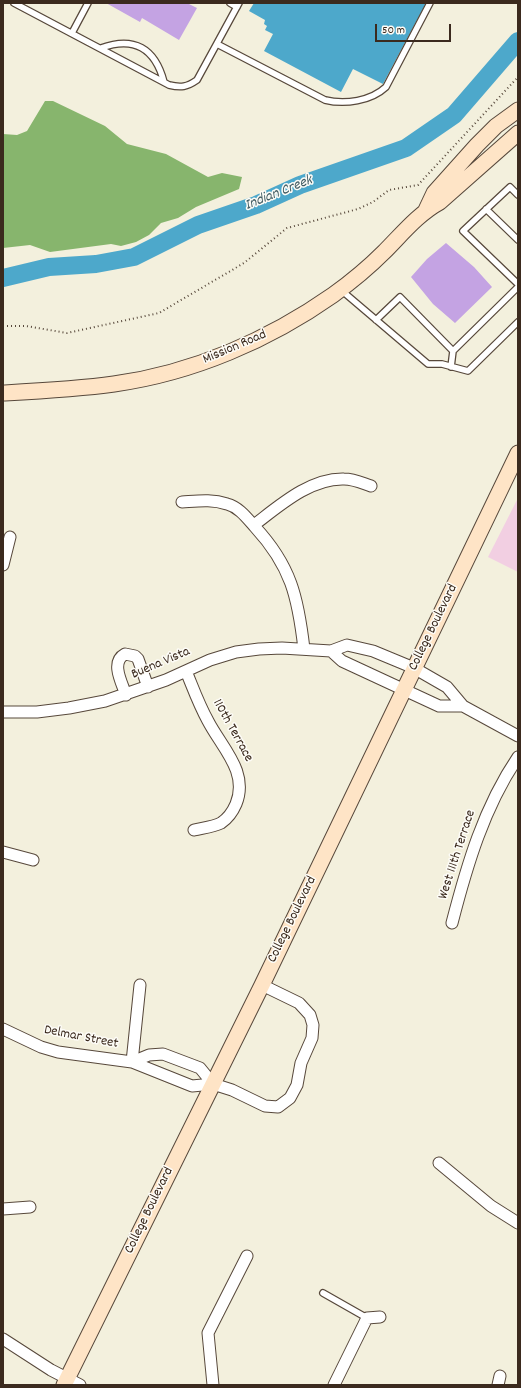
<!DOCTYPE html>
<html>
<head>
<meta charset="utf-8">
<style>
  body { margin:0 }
  #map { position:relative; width:521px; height:1388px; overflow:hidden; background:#f3f0dd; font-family:Dekko,sans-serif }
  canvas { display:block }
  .frame { position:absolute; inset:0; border:4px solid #3b2a1e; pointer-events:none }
  .scale { position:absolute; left:375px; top:24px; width:76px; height:18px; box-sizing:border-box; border:2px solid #3b2a1e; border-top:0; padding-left:5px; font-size:12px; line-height:14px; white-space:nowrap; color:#3b2a1e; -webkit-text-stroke:3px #fdfcf7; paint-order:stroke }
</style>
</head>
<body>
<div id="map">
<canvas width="521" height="1388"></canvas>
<div class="frame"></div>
<div class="scale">50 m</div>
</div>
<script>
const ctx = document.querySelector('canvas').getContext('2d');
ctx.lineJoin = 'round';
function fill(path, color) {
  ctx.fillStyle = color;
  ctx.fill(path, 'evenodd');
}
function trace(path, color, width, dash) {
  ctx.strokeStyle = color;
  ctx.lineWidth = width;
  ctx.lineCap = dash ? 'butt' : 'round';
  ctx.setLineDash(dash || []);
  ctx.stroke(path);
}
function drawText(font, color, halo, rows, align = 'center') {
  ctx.font = font + ' Dekko,sans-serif';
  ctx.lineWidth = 3;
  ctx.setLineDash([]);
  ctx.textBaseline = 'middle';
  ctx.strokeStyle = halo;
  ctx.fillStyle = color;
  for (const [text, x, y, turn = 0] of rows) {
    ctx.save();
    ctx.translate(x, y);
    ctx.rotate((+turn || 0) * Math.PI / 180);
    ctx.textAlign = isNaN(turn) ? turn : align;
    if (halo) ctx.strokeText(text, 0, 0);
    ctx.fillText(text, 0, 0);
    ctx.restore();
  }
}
const built = new Path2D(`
  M518,498V572L488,557Z`);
const forest = new Path2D(`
  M45,101H53L105,126L127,144L166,154L208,177L222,173L242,177L239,189L196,207L178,218L161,223L149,235L136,242L121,246L111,244L50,252L30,245L3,248V134L17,135L27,131Z`);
const water = new Path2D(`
  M254,3H426L383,84L353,69L341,92L264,51L273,34L265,30L267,26L264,24L265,20L249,11Z`);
const river = new Path2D(`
  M3,278L49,267L96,264L134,257L198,225L256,205L300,185L406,148L454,115L518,41`);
const building = new Path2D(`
  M106,3H187L197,8L179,40L142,18L140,22Z
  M446,243L474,267L492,287L455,323L433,304L411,277L427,259Z`);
const path = new Path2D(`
  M3,326H26L67,333L159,313L244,263L287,228L358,209L373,202L389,190L418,185L518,77`);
const lane = new Path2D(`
  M14,3L169,85C181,88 187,87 197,80L239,3
  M230,3L237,7
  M72,33L88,3
  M217,44L325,100C345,105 371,101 386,87L430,3
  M101,48C134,36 155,48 164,82
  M518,195L510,187L463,231L518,284
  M486,209L518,240
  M341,290L428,364H442L468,371L518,322
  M376,320L400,297L453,351L518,287
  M451,367L453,351
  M323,1293L367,1318`);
const street = new Path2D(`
  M182,502C198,501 212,499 227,504C239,507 247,518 255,527C291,566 298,597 304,649
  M254,525C279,506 310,478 344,479C354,479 362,483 371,486
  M3,565L10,537
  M331,651L342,661L439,706H463
  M186,671C193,688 199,705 208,721C222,748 249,772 236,804C233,811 227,819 221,823C213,827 202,828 194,830
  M126,695C122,683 110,662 125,654L135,656L138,659L148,687
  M3,712H37L69,708L105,701L166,680L210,660L236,652L259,649L282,648L331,651L347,645L373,651L414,668L447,687L463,706L518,736
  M3,852L33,860
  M452,923C467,865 484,807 518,757
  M3,1029L41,1047L58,1052L132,1062L192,1086L213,1084L232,1090L265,1106L278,1107L290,1098L297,1085L301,1063L312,1038L313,1025L310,1015L299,1003L262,985
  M132,1062L149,1055L163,1054L200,1068L213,1084
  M132,1062L140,985
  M439,1163L491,1206L518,1223
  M3,1209L30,1207
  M3,1339L51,1370L80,1385
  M213,1385L208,1333L247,1256
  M334,1385L367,1318L380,1317
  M498,1385L500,1376`);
const secondary = new Path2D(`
  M426,210L434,193L477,145L496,126L518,110
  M3,393C40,391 78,389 114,384C193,373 269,340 333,295C351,282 369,267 384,252C402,234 418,214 440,202L518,133
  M64,1385L262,985L518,453`);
const streetNames = [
  ["Mission Road",235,348,-23],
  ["College Boulevard",434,628,-64],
  ["Buena Vista",161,664,-23],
  ["110th Terrace",232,731,61],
  ["West 111th Terrace",458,855,-72],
  ["College Boulevard",293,920,-64],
  ["Delmar Street",81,1038,11],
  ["College Boulevard",150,1211,-64]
];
const waterNames = [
  ["Indian Creek",279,194,-22]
];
fill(built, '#f2cfe2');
fill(forest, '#87b56d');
fill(water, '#4da8cb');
trace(river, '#4da8cb', 18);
fill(building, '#c4a3e3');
trace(lane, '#57483b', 8);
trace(street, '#57483b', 13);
trace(secondary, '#57483b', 17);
trace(path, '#57483b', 2, [1, 3]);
trace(lane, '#fff', 5.5);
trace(street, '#fff', 11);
trace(secondary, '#fee4c6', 15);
drawText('14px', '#3b2a1e', '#fdfcf7', streetNames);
drawText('italic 15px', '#425c63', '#fdfcf7', waterNames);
</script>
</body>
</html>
